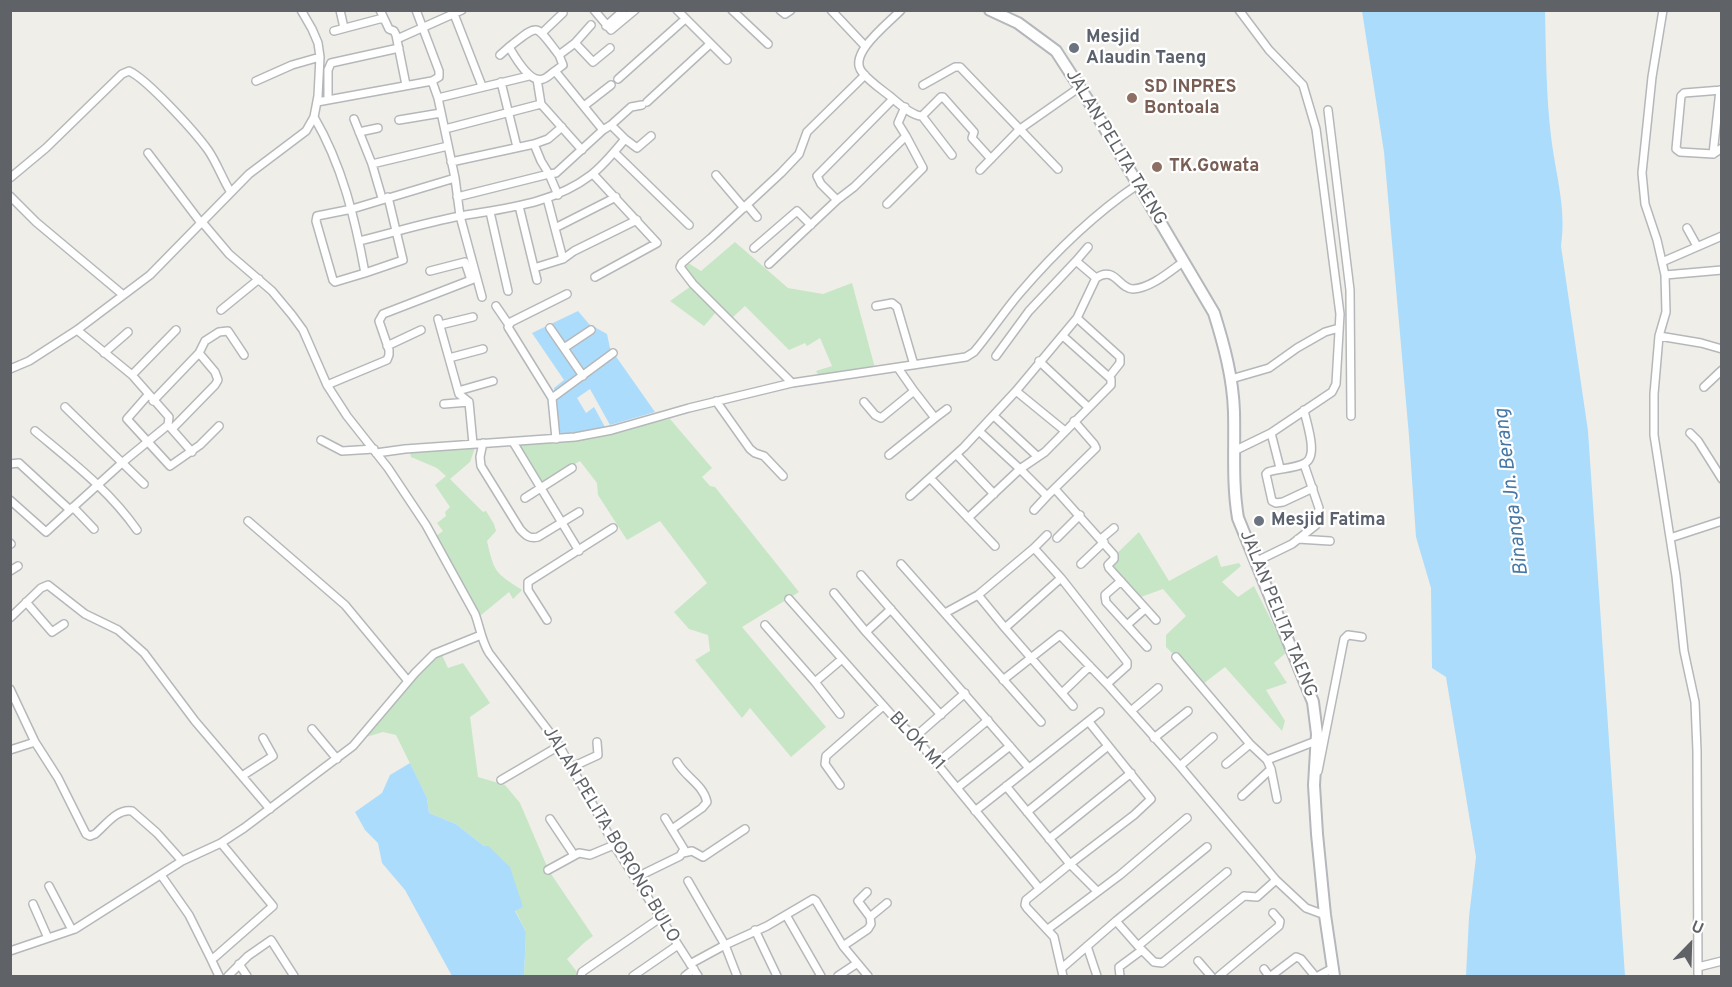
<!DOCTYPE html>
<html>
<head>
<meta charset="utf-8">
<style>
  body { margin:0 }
  #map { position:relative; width:1732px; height:987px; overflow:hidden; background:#f0eee8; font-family:Overpass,sans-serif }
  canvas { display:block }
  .frame { position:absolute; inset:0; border:12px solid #5f6367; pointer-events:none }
  .north { position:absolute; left:1660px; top:915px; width:60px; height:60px; -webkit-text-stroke:4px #fff; paint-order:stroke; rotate:23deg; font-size:16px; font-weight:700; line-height:24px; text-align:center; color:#5f6367 }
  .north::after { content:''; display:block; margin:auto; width:21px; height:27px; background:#5f6367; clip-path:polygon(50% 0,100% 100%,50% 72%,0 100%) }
</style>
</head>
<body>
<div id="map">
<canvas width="1732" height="987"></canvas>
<div class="frame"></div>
<div class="north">U</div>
</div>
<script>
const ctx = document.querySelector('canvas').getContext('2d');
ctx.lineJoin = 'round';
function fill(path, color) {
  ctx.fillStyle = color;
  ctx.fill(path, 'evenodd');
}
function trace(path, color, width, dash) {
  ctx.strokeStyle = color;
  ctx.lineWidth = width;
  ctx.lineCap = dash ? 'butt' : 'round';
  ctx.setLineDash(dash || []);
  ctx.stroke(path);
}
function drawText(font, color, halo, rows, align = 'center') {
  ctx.font = font + ' Overpass,sans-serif';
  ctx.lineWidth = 4.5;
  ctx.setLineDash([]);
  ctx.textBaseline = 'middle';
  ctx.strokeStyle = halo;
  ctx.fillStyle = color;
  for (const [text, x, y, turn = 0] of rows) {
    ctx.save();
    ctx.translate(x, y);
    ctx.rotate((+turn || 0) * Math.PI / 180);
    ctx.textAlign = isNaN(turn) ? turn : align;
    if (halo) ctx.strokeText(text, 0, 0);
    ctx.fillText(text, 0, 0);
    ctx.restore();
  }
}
const green = new Path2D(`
  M735,242L788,288L823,294L852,283L875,368L818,375L816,371L832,366L820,338L807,346L805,343L789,350L745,306L732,318L717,311L704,326L670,301L694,284L682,268L685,261L701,271Z
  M670,419L712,468L702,477L710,486L715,487L799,592L742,627L826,727L791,757L750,708L742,718L695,660L710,651L708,635L689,629L674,612L707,583L660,521L627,540L598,495L597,483L580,461L541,483L518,445L557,442Z
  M475,448L470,462L450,479L483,512L486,511L494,524L496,531L487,541C494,572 495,573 522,590L513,599L509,592L480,616L436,536L443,531L437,523L446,516L445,512L450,507L435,485L446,476L437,468L411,457L410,452Z
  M1139,532L1169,581L1217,555L1221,567L1239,563L1241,566L1222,582L1238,597L1254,586L1287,652L1274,663L1287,683L1266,690L1285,721L1282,731L1225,667L1203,684L1166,647V635L1186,616L1163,589L1138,598L1106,564Z
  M441,653L448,668L463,663L490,703L470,717L478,777L505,785L520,803L549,871L593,936L585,942L567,959L580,976H524L526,932L515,910L523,907L484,846L456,824L429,813L427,798L396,735L383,732L356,740L425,662Z`);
const water = new Path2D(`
  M1362,11H1545C1546,52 1546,94 1551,136C1555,172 1567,209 1561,246L1588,431L1625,976H1466L1469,917L1476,857L1446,677L1432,668L1431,588L1416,537L1409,436L1384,152Z
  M578,311L589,324L607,334L610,348L655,412L610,425L590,389L577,398L586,413L594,407L605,427C592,432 572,438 559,432L554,388L564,380L532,333Z
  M410,763L427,798L429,813L456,824L484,846H488L510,867L523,907L515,911L526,932L524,976H452L405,890L382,863L378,843L365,830L355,812L382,793L390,775Z`);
const street = new Path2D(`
  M340,10L344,28
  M380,10L389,29L394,31L396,35L406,85
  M416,10L439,71V77L432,81
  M594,10L611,30L635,10
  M677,10L727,60
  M732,10L768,44
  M780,10L785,14L791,10
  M831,10L865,46
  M901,10C889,23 847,54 862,72C870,82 881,89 891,97C898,103 912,116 922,116L941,97H943L974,132L972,138L991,159
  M1663,10L1652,77L1642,173L1645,204L1657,240L1665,275L1666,312L1659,336L1654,394V435L1676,576L1684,651L1695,702L1697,751L1698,976
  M454,14L482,86
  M606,26L624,10
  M334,31L383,18
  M542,33L563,13
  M397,39L462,10
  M575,43L593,62L610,48
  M500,55L509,47
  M555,71C552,73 547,78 543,79C530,84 515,57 509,47C540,23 534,23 559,55
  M537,79L541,104
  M618,79L684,20
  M256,81L292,65L320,57
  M501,82L517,147
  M923,85L955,67H960L1058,169
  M1722,90L1684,93L1681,96L1676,149L1680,152L1713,154L1722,148
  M438,98L529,76
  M328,100V70L331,63L399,48
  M317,102L432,81L438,98L455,178L460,216L482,297
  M647,102L710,44
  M584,106L611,85
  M905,107L898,123L906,136
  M1328,110L1350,290L1351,416
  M922,116L952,155
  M314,117C342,165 355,218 365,273L335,282L333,280L316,221L317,216L352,209L455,178
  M354,119L372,164
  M399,120L441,113
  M611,125L631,107L642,105
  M445,129L541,104L582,150
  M359,132L378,128
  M625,139L637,148L651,136
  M534,144L548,139L562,127
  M614,152L689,225
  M148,153L201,223
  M1713,154L1720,90
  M451,162L534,144L541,161L549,174L556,173L603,130
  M980,170L1020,129L1080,87
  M593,174L657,243L595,277
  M716,175L744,208
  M10,178L46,148L122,74L129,71C147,79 195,132 208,150C217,163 222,178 230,191
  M10,196L36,222L122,294
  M457,197L549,174L558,195
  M382,198L372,164L448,146
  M547,198L563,259L574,251L637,220
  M887,204L923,168L906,136L854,187L837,200L821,184L817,176L893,99
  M747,205L757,217
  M519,206L537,280
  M490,212L508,291
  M202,222L229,254L272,291L292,315L303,330L327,385L347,416L388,468L426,525L475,614C480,627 481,640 489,653L557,742L591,801L614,845L698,976
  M555,228L616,197
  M1687,228L1697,246
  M359,241C392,233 427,222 461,216C506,208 553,204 591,175C604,165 615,151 625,139L611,125L603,130L555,71L563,65L559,55L575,43L591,25
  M754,248L797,211L811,225
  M1076,261L1088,247
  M1662,262L1722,236
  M769,264L837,200
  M534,268L563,259
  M365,273L403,260L388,197
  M1665,275L1722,270
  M496,306L509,325
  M876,306L892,303L897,307L914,365
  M221,310L259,279
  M1077,318L1120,357V363L1109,377
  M438,319L459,394L469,402L473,444
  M440,325L473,317
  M550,328L583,376
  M1659,336L1701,343L1722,349
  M387,346L421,330
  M564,348L591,330
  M104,353L128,332
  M996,356L1029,311L1076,261L1096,278
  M449,358L483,349
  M1039,361L1088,407
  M10,369L29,361L77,330L150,275L249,174L306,131L314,117L318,96L320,57L318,43L312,29L301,10
  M132,375L176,330
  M1231,379L1269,368L1297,348L1325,332L1339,328
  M792,383L693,284L680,267L682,263L711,238L781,173L799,154L807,132L865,75
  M327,385L387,360L389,355V350L379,321L383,314L471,280L465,262L430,271
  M1704,387L1722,370
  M458,391L493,381
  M1016,391L1065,431
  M148,395L127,419L170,466L200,445L219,426
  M552,398L613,353
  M153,401L199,353L205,341L219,332L228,331L244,355
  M716,401L750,449L755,453L764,456L783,476
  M864,402L875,415L881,418L914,391L898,368
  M444,404L469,402
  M65,407L144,484
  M1304,410C1306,422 1319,456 1305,463C1294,469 1279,468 1268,472L1266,474L1272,501L1276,503L1283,502L1313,488
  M994,416L1037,456
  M935,418L947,409
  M170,427L192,452
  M172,429L215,385L218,380L215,372L199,353
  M35,431C72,462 109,490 137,530
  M980,432L1020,469L1045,452L1111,385V379L1063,336
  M1271,433L1280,468
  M1690,433L1698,441L1722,479
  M556,439L552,398L508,327L511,322L567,294
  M321,440L342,451L374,449
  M513,442L579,551
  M483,443L480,457L481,466L520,529C526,536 530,539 538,537L579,512
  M1234,451L1271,433L1332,392L1336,384L1340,314L1316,129L1303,85L1269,50L1239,10
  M376,453L405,449L575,437L612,430L689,408L792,383L966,357L974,352C990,333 1003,313 1019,294C1054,253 1093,215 1137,185
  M889,455L935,418L914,391
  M957,455L994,494
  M10,464L19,463L70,510L123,462L168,425L169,417L132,375L77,330
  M930,478L995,546
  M1055,489L1114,555V559L1108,565L1109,568L1156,620
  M910,496L964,447L1016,391L1077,318L1096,278C1115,265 1119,289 1133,289C1151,288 1169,272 1183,262
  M1047,496L1096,448L1094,444L1074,421
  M525,498L572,468
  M10,500L46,532L70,510
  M73,507L94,529
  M968,518L1020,469L1047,496L1034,510
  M248,521L345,605L408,681
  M1057,538L1080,515
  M1670,538L1722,521
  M1101,539L1114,528
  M1298,539L1330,541
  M10,543L11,544
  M1034,548L1047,535
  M1255,562L1292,544L1316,525L1319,508L1304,464
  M901,564L1041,722
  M1081,564L1104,542
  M10,571L18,566
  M861,575L1028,767
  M1121,581L1105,595L1106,602L1147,647
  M834,593L866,632L891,609
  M978,595L1005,628L1061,578L1127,662V666L1107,684L1180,766L1276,880L1306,908L1325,915
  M789,599L898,722L915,737L1039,888
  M26,602L52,632L64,624
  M945,613L978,595L1034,548L1061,578
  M10,618L41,588L48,585L85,614L118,630L144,653L195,721L270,809
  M547,620L528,590V582L613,528
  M765,625L815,682L842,659
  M1127,625L1145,609
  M1005,628L1073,706
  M866,632L941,715
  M1176,657L1250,744L1267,760L1316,741
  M1003,680L1060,635L1107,684
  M815,682L840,714
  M10,689L35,742
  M1062,693L1090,666
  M1131,711L1158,688
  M312,729L337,759
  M915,737L965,693
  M1154,738L1188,711
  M10,750L35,742L58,778L86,834L90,836L95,834C105,826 117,808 132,811L157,833L182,861
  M1267,760L1271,769L1277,799
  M937,763L988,720
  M1226,764L1250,744
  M1180,766L1213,737
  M572,767L598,755L597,742
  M1318,771L1344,639L1348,635L1362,637
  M242,776L273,756L263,738
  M501,780L559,746
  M840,785L825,764L826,756L883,706
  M1006,786L1070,864L1097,891
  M957,788L1010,746
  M1242,796L1271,769
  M975,811L1100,712
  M1027,812L1108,746
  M550,819L574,855
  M672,829L702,808L707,802C703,784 685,777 677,762
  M1049,839L1131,773
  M683,853L692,851L703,857L745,829
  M548,870L579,853L590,855L614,845
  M161,875L189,915L211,959L215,957L273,906L221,843
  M635,878L680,856L684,849L665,818
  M688,881L725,945L737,976
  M49,886L72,930
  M867,892L858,901L870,917
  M33,904L48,938
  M786,915L821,976
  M1116,921L1138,946L1227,872
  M1048,929L1120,875L1187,818
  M755,930L777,976
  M843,946L868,929L871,924L870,917L887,903
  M1087,946L1097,976
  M10,951L75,929L182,861L221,843L244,828L353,746L415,673L434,654L481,635
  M211,959L219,976
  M1198,961L1211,976
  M239,964L247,976
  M690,964L725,945L767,926L813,899L816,901L843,946L868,976
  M1698,967L1722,961
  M1062,968L1116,921L1207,847
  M1264,969L1269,976
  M228,976L248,956L271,940L294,976
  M581,976L582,972L660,918
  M633,976L678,945
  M685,976L694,969
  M838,976L856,964
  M1063,976L1054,937L1027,908L1025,905L1026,900L1070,864L1134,815L1151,799L1089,722
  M1120,976L1119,967L1142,950L1154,962L1162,963L1244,896L1257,897L1276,880
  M1219,976L1279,926L1280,921L1273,913
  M1271,976L1296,957L1301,959L1315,976
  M1318,976L1333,968`);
const secondary = new Path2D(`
  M990,10L1018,23L1056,51L1091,105L1214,313C1224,345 1233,378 1234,412C1235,448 1232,483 1238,518L1313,702L1317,734L1314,785L1317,834L1325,915L1334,976`);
const markers = [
  [1074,48,6,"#6b7280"],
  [1132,98,6,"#8d6e63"],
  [1157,167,6,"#8d6e63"],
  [1259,521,6,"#6b7280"]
];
const worshipNames = [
  ["Mesjid",1086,38],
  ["Alaudin Taeng",1086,59],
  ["Mesjid Fatima",1271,521]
];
const educationNames = [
  ["SD INPRES",1144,88],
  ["Bontoala",1144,109],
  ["TK.Gowata",1169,167]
];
const streetNames = [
  ["JALAN PELITA TAENG",1115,148,59],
  ["JALAN PELITA TAENG",1277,614,68],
  ["BLOK M1",916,742,47],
  ["JALAN PELITA BORONG BULO",610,835,59]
];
const waterNames = [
  ["Binanga Jn. Berang",1513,492,-97]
];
fill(green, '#c7e6c6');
fill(water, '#acdcfc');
trace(street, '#b5b8bb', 10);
trace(secondary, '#b4b7bb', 14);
trace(street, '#fff', 7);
trace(secondary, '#fff', 10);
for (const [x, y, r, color] of markers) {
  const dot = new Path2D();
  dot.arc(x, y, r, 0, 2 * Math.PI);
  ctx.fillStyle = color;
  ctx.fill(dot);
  trace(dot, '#fff', 2);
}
drawText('bold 18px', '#5b616d', '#fff', worshipNames, 'left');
drawText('bold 18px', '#785e54', '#fff', educationNames, 'left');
drawText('18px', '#5f6367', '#fff', streetNames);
drawText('italic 20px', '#4578a6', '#fff', waterNames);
</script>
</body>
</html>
